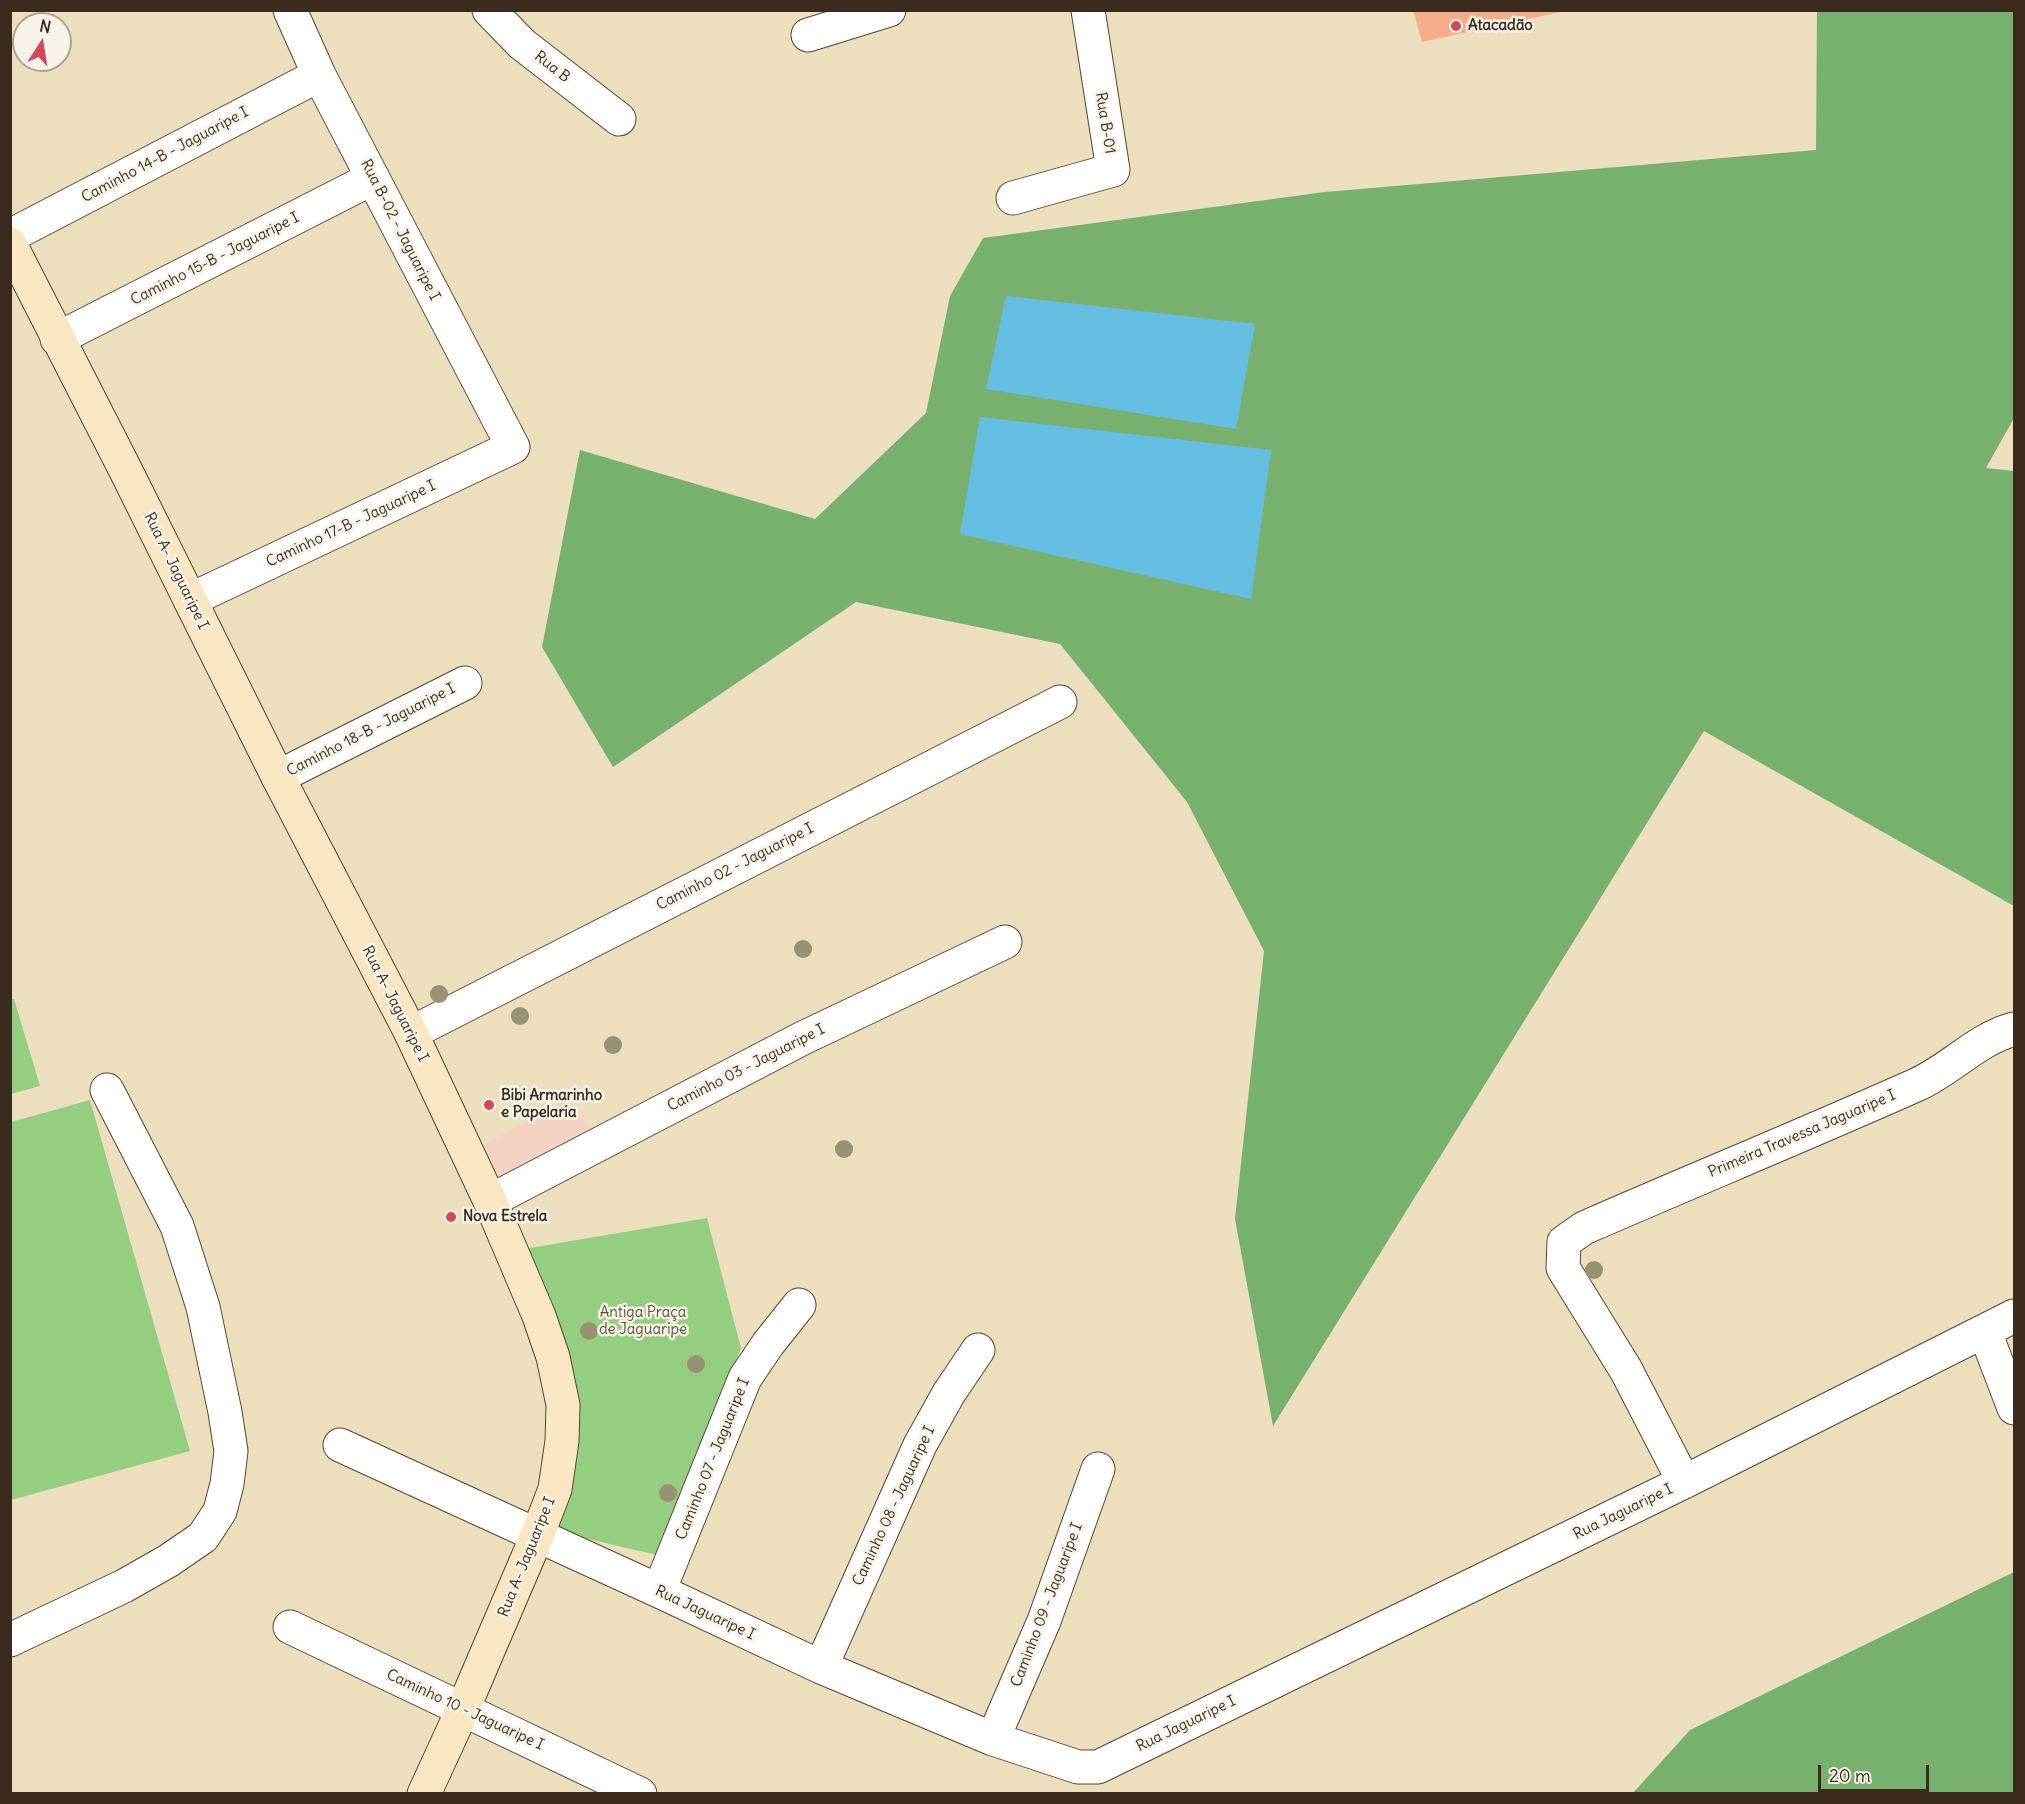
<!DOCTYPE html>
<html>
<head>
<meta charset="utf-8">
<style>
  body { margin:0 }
  #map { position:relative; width:2025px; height:1804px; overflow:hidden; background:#ebdfbe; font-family:Delius,sans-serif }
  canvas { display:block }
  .frame { position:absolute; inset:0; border:12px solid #3b2a1e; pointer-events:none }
  .north { position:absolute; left:12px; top:12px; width:60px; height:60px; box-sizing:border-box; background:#f7f3e8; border:2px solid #aca397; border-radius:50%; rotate:12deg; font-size:16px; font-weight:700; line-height:24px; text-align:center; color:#3b2a1e }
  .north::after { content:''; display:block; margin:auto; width:21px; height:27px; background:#d1495b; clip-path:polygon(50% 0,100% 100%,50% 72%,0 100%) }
  .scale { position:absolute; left:1818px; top:1765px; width:111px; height:27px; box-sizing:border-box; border:3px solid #3b2a1e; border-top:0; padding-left:8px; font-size:18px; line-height:21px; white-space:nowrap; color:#3b2a1e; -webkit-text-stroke:4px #f7f3e8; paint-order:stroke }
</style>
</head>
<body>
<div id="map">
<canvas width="2025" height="1804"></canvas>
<div class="frame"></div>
<div class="north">N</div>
<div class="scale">20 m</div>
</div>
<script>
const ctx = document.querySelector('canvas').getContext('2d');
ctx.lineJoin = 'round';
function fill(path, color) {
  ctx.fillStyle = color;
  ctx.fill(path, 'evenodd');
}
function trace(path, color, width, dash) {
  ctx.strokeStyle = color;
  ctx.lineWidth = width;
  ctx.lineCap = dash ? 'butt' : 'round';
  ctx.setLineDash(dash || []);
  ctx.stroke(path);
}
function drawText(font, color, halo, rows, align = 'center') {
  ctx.font = font + ' Delius,sans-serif';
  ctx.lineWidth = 5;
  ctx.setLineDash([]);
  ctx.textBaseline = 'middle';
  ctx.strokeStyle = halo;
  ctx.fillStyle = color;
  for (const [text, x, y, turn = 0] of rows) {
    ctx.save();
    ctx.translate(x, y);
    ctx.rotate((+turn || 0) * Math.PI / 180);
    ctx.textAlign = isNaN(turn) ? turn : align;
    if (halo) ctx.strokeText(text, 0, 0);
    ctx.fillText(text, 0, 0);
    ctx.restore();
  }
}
const built = new Path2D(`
  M569,1100L583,1115L592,1136L504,1184L483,1145Z`);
const green = new Path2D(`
  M14,999L40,1086L11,1094L10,1000Z
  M90,1100L190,1451L11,1500V1122Z
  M707,1218L741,1348L657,1555L558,1532L574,1435L524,1249Z`);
const forest = new Path2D(`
  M1817,11H2014V418L1986,468L2014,471V906L1704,731L1273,1426L1235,1219L1264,951L1187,802L1060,644L856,602L613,767L542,647L580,450L815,519L926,413L950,296L983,238L1325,192L1816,150Z
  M2014,1572V1793H1633L1690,1730Z`);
const water = new Path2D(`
  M1006,296L1255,324L1236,429L986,389Z
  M980,417L1271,450L1251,599L960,534Z`);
const building = new Path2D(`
  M1413,10H1565V11L1422,42Z`);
const minor = new Path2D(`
  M489,10L522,44L619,119
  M808,35L889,10
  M1013,198L1113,170L1088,10
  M10,236L319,75
  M57,339L373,178
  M190,600L513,447L319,75L290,10
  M278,777L465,683
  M411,1033L1060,702
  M490,1201L803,1038L1005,942
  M1985,1332L2014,1408
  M340,1445L659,1591L821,1667L993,1739L1078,1767H1098L1684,1482L2014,1316
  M1684,1482L1626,1370L1563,1268L1564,1242L1584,1228C1694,1180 1806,1134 1916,1085C1950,1070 1977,1039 2014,1029
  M659,1591L745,1378L768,1344L799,1305
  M290,1627L640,1794
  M10,1640L124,1586L168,1561L203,1537L220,1511L227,1484L231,1451L225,1412L203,1307L177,1226L107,1090
  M821,1667L920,1445L949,1393L978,1350
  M993,1739L1044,1621L1098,1469`);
const secondary = new Path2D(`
  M10,244L126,471L278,777L411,1033L490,1201L539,1316L553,1357L563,1405L562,1441L555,1489L537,1536L463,1709L424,1794`);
const trees = [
  [803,949],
  [439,994],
  [520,1016],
  [613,1045],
  [844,1149],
  [1594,1270],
  [589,1331],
  [696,1364],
  [668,1493]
];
const markers = [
  [1456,26,6,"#d1495b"],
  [489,1105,6,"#d1495b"],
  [451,1217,6,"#d1495b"]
];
const poiNames = [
  ["Atacadão",1468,26],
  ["Bibi Armarinho",501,1096],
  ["e Papelaria",501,1113],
  ["Nova Estrela",463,1217]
];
const streetNames = [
  ["Rua B",552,67,38],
  ["Rua B-01",1105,123,81],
  ["Caminho 14-B - Jaguaripe I",165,155,-28],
  ["Rua B-02 - Jaguaripe I",400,230,63],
  ["Caminho 15-B - Jaguaripe I",215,259,-27],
  ["Caminho 17-B - Jaguaripe I",351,524,-25],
  ["Rua A- Jaguaripe I",176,571,64],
  ["Caminho 18-B - Jaguaripe I",371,730,-27],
  ["Caminho 02 - Jaguaripe I",735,867,-27],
  ["Rua A- Jaguaripe I",395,1004,63],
  ["Caminho 03 - Jaguaripe I",746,1068,-27],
  ["Primeira Travessa Jaguaripe I",1802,1134,-23],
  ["Caminho 07 - Jaguaripe I",713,1459,-68],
  ["Caminho 08 - Jaguaripe I",894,1506,-65],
  ["Rua Jaguaripe I",1623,1512,-26],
  ["Rua A- Jaguaripe I",527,1557,-68],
  ["Caminho 09 - Jaguaripe I",1047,1605,-69],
  ["Rua Jaguaripe I",705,1613,25],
  ["Caminho 10 - Jaguaripe I",465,1710,25],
  ["Rua Jaguaripe I",1186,1724,-26]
];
const parkNames = [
  ["Antiga Praça",643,1313],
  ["de Jaguaripe",643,1330]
];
fill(built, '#f5d2c3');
fill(green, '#95ce81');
fill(forest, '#78b16f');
fill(water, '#65bee2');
fill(building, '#f6ad8c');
trace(minor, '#554536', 35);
trace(secondary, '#554536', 35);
trace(minor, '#fff', 33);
trace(secondary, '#f9e7c3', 33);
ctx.fillStyle = '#979274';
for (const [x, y] of trees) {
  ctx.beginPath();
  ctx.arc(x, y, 9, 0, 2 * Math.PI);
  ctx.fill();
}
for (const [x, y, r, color] of markers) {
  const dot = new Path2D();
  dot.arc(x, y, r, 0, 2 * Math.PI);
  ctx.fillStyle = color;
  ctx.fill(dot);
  trace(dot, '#f7f3e8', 2);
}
drawText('bold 15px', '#3b2a1e', '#f7f3e8', poiNames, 'left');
drawText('15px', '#3b2a1e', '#f7f3e8', streetNames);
drawText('15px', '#525337', '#f7f3e8', parkNames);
</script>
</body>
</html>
